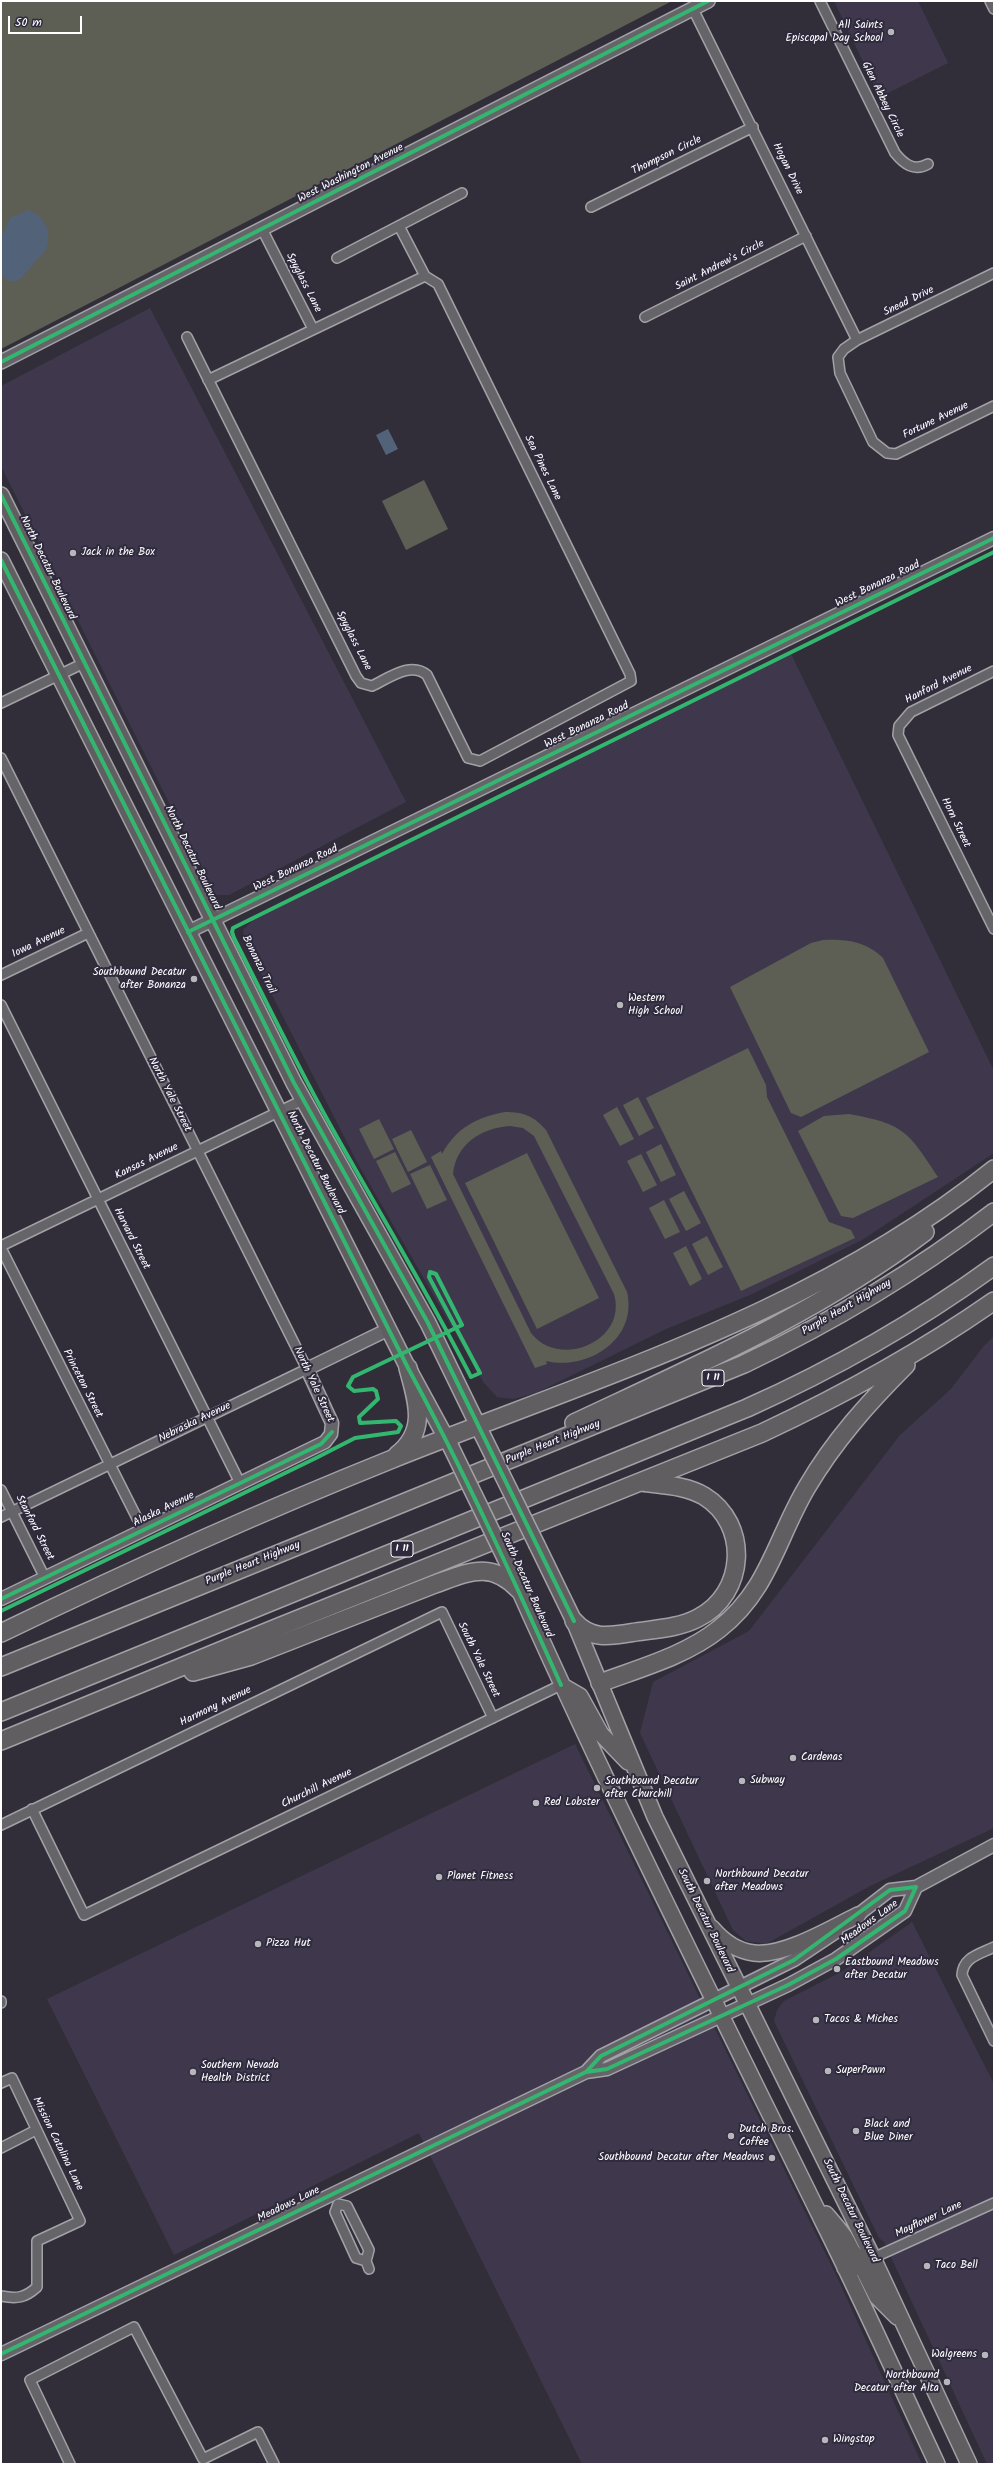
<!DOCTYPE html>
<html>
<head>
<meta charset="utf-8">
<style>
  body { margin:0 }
  #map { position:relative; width:995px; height:2465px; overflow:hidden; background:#312e39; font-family:Kalam,sans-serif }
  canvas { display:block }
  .frame { position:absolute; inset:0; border:2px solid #fff; pointer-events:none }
  .scale { position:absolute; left:8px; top:16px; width:74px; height:18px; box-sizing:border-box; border:2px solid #fff; border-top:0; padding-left:5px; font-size:12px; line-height:14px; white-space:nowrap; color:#fff; -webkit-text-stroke:3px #2f2a3d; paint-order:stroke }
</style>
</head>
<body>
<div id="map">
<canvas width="995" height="2465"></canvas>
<div class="frame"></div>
<div class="scale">50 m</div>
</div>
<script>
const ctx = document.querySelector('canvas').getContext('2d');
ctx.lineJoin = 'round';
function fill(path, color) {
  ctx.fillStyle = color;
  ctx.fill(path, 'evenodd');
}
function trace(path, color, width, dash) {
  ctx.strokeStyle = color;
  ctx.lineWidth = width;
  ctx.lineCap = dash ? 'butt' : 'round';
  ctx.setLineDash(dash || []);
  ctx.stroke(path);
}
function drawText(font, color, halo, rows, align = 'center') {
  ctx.font = font + ' Kalam,sans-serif';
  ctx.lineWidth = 4;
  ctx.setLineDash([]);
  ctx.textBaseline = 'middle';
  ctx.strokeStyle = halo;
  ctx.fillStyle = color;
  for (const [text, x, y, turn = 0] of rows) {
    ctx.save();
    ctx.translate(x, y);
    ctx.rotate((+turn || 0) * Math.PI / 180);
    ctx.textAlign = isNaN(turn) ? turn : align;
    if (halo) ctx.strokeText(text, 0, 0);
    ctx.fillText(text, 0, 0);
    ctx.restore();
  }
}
const built = new Path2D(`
  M834,1H918L948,63L880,97Z
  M150,308L406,802L229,895H215L1,466V386Z
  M791,654L994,1071V1153L862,1240L750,1295L666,1329L536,1393L513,1399L497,1397L484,1383L357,1162L244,940L243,930L254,919Z
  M994,1336V1828L870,1886L766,1944L746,1941L733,1930L640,1733L653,1682L749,1631L900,1435L951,1389L983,1347Z
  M575,1744L837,2277L922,2464H582L419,2133L174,2255L47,1999Z
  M912,1922L994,2084V2464H987L884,2242L879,2238L774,2021L777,2010L784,2001L843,1971Z`);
const green = new Path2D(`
  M1,1H672L1,349Z
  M424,480L448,529L406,550L382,501Z
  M823,940C845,939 866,941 883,958L929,1052L801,1117L791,1113L730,987L811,943Z
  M748,1048L766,1085L767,1097L829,1222L851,1230L855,1238L741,1291L646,1098Z
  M638,1097L654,1128L639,1136L623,1105Z
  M617,1107L634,1139L620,1146L603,1115Z
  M505,1112C523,1112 534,1116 546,1130L627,1292C638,1339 588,1371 546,1361L547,1364L535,1368L431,1157L441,1151L442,1154C456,1128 477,1117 505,1112ZM510,1126L523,1128L534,1136L614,1294C628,1341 559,1370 531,1333L453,1174C456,1144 481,1128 510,1126Z
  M849,1114C904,1124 908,1131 938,1177L853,1218L841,1216L798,1131L824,1116Z
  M379,1119L394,1149L374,1159L359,1129Z
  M411,1130L427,1162L408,1172L392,1139Z
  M661,1144L676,1175L661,1182L646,1152Z
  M395,1152L411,1184L392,1193L376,1161Z
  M527,1153L599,1298L537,1329L465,1183Z
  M641,1154L657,1185L643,1192L627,1161Z
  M430,1165L447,1200L427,1209L410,1174Z
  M684,1191L701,1223L686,1231L669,1199Z
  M664,1200L680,1232L665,1239L649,1208Z
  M707,1236L723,1267L708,1275L692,1244Z
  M686,1246L702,1279L690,1286L673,1253Z`);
const water = new Path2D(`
  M28,210C44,214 53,234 46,249C43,255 38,258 34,263C25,273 16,292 1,274V238L10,218Z
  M388,429L398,449L386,455L376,435Z`);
const minor = new Path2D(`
  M820,1L895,153C904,164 914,172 928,164
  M990,1L994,9
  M693,9L857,340
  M591,207L753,127
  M399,226L425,276
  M262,229L313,329
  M337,258L462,193
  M994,273L857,340L844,349L838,357L840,373L873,442L887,453L896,454L994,406
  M645,317L806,236
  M187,337L356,676L361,683L372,686C389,678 411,661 427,675L468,758L480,761L631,681L630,674L438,284L425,276L208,380
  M994,671L911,712L899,726L898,735L994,929
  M1,703L84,663
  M1,758L307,1369L1,1517
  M1,975L88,933
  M1,1005L240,1483
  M1,1246L303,1100
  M1,1248L143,1530
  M1,1490L45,1578
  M32,1809L84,1915L561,1685
  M1,1825L442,1612L493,1718
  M994,1947C980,1954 963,1957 962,1975L994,2041
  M1,2001V2003
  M1,2083L12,2078L80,2221L37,2241V2287C25,2298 17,2299 1,2296
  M1,2148L36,2130
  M338,2204L347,2206L369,2250L366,2261L369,2269
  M338,2204L335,2212L356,2258L366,2261
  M873,2258L994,2203
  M70,2464L30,2380L134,2327L203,2459L258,2432L274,2464`);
const tertiary = new Path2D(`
  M188,932L994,538
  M1,1599L325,1442L331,1434L332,1423L307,1369L389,1329
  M850,1921L890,1890L916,1887L994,1845
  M586,2072L601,2056L794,1960L836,1932
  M1,2354L586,2072L607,2069L788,1985L836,1959L905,1911L916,1887`);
const secondary = new Path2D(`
  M1,362L708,1`);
const primary = new Path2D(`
  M1,495L294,1083L428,1323L482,1434
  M1,560L408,1368L451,1447
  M537,1545L574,1621L655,1817L873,2258L969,2464
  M505,1558C604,1783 715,2002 823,2222C863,2302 899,2383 937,2464
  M561,1685L580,1696L601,1734L628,1762
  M712,1928C723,1941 737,1951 754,1953C783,1957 832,1928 858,1915
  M826,2214C832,2221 839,2229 844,2236C854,2252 851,2260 873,2258
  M845,2268L853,2265L863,2269L877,2297L897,2317`);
const motorway = new Path2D(`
  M574,1423C695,1366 818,1313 925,1232
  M397,1455C428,1431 417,1401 408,1368
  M574,1621C591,1641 612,1636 636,1632C656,1629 679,1628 698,1618C746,1594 750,1524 704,1496C685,1485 662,1485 642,1482
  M1,1633C129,1571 258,1513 390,1460C597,1377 817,1312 994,1169
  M1,1667L744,1364C832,1322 916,1272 994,1212
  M193,1672L251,1656L435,1584C469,1572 491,1560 519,1590
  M600,1683C640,1668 685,1656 719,1629C769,1590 776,1539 807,1487C834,1441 868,1403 906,1365
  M1,1712L747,1408C834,1369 917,1322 994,1266
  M1,1741L276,1628L762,1433C843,1395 921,1352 994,1301`);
const primaryBridge = new Path2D(`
  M482,1434L537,1545
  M451,1447L505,1558`);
const cycleway = new Path2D(`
  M1,362L708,1
  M1,495L294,1083L428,1323L574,1621
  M1,560L408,1368C464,1471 513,1578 561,1685
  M188,932L994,538
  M1,1599L321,1444L332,1432
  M1,1611L316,1458L355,1438L398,1432L401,1426L396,1421L360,1423L359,1417L378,1399L376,1391L373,1389L354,1391L348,1386L353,1377L460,1326L462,1325L436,1274L430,1272L429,1277L480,1373L471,1377C429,1295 382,1217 337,1137C300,1072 268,1005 234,938L232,932L233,928L994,552
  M586,2072L601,2056L794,1960L890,1890L916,1887
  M1,2354L586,2072L607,2069L788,1985L836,1959L905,1911L916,1887`);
const markers = [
  [891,32,4,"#b7b6ba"],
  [73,553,4,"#b7b6ba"],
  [194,979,4,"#b7b6ba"],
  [620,1005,4,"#b7b6ba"],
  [793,1758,4,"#b7b6ba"],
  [742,1781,4,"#b7b6ba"],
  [597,1788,4,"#b7b6ba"],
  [536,1803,4,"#b7b6ba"],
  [439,1877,4,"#b7b6ba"],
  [707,1881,4,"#b7b6ba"],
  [258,1944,4,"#b7b6ba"],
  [837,1969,4,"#b7b6ba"],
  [816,2020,4,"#b7b6ba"],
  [828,2071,4,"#b7b6ba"],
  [193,2072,4,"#b7b6ba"],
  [856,2131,4,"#b7b6ba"],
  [731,2136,4,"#b7b6ba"],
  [772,2158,4,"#b7b6ba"],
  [927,2266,4,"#b7b6ba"],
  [985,2355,4,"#b7b6ba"],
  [947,2382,4,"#b7b6ba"],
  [825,2440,4,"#b7b6ba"]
];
const shields = [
  [713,1378,22],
  [402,1549,22]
];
const shieldNames = [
  ["I 11",713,1378],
  ["I 11",402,1549]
];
const poiNames = [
  ["All Saints",883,26,"right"],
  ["Episcopal Day School",883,39,"right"],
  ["Jack in the Box",81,553],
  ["Southbound Decatur",186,973,"right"],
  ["after Bonanza",186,986,"right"],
  ["Western",628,999],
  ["High School",628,1012],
  ["Cardenas",801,1758],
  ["Subway",750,1781],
  ["Southbound Decatur",605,1782],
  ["after Churchill",605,1795],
  ["Red Lobster",544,1803],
  ["Northbound Decatur",715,1875],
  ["after Meadows",715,1888],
  ["Planet Fitness",447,1877],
  ["Pizza Hut",266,1944],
  ["Eastbound Meadows",845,1963],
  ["after Decatur",845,1976],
  ["Tacos & Miches",824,2020],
  ["Southern Nevada",201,2066],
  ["Health District",201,2079],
  ["SuperPawn",836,2071],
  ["Black and",864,2125],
  ["Blue Diner",864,2138],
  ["Dutch Bros.",739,2130],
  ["Coffee",739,2143],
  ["Southbound Decatur after Meadows",764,2158,"right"],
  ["Taco Bell",935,2266],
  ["Walgreens",977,2355,"right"],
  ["Northbound",939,2376,"right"],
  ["Decatur after Alta",939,2389,"right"],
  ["Wingstop",833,2440]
];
const streetNames = [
  ["Glen Abbey Circle",882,100,64],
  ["Thompson Circle",667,156,-26],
  ["Hogan Drive",787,169,64],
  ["West Washington Avenue",351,174,-27],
  ["Saint Andrew's Circle",720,266,-27],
  ["Spyglass Lane",303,283,63],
  ["Snead Drive",909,302,-26],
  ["Fortune Avenue",936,421,-26],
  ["Sea Pines Lane",542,468,64],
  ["North Decatur Boulevard",47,568,64],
  ["West Bonanza Road",878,585,-26],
  ["Spyglass Lane",353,641,63],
  ["Hanford Avenue",939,685,-27],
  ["West Bonanza Road",587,726,-26],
  ["Horn Street",955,823,64],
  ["North Decatur Boulevard",192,858,64],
  ["West Bonanza Road",296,869,-26],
  ["Iowa Avenue",39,943,-26],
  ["Bonanza Trail",258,965,64],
  ["North Yale Street",169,1095,63],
  ["Kansas Avenue",147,1162,-26],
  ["North Decatur Boulevard",315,1163,63],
  ["Harvard Street",131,1239,63],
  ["Purple Heart Highway",847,1308,-30],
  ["Princeton Street",82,1384,63],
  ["North Yale Street",313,1385,65],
  ["Nebraska Avenue",195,1423,-26],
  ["Purple Heart Highway",553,1443,-22],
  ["Alaska Avenue",164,1510,-26],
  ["Stanford Street",34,1528,63],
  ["Purple Heart Highway",253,1564,-22],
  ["South Decatur Boulevard",526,1585,66],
  ["South Yale Street",478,1660,64],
  ["Harmony Avenue",216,1707,-26],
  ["Churchill Avenue",317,1789,-26],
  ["South Decatur Boulevard",705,1921,64],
  ["Meadows Lane",870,1923,-36],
  ["Mission Catalina Lane",57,2144,64],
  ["Meadows Lane",289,2205,-26],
  ["South Decatur Boulevard",850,2211,64],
  ["Mayflower Lane",929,2220,-25]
];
fill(built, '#3f384d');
fill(green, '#5d5f55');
fill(water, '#516279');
trace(minor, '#a2a1a6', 12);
trace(tertiary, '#a2a1a6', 15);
trace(secondary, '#a2a1a6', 16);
trace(primary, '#a2a1a6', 18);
trace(motorway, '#a2a1a6', 20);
trace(minor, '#656469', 9);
trace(tertiary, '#656469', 12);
trace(secondary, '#656469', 13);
trace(primary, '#615e62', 15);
trace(motorway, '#615e62', 17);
trace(primaryBridge, '#a2a1a6', 18, []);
trace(primaryBridge, '#615e62', 15);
trace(cycleway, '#33b770', 4);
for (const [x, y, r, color] of markers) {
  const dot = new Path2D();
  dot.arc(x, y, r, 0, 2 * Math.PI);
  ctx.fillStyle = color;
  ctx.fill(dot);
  trace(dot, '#2f2a3d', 1.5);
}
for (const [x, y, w] of shields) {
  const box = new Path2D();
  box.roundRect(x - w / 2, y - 8, w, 16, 3);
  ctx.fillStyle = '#2f2a3d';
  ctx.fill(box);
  trace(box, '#fff', 1);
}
drawText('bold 10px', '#fff', null, shieldNames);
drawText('11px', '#fff', '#2f2a3d', poiNames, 'left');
drawText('11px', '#fff', '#2f2a3d', streetNames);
</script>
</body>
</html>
